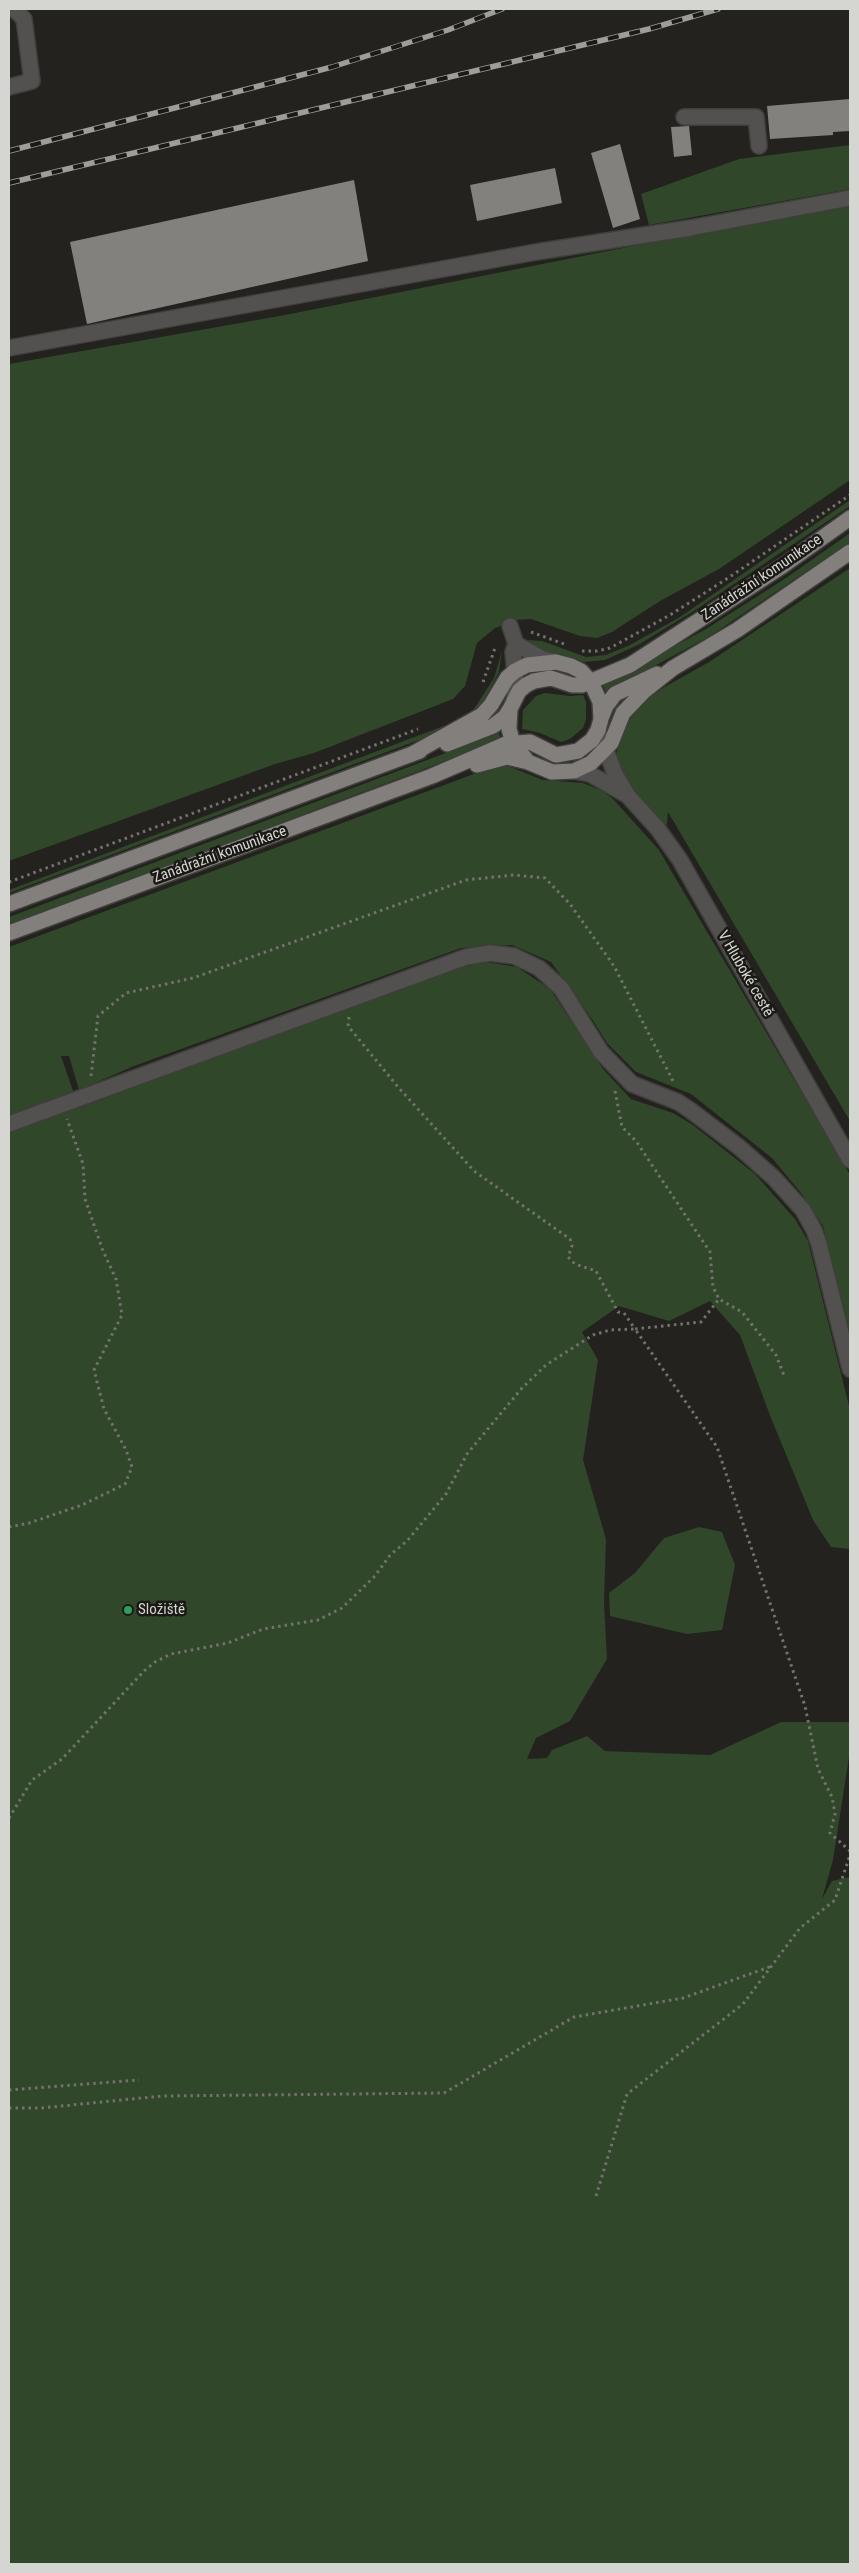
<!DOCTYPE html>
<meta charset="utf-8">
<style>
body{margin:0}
#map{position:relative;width:859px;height:2573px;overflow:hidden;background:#23221e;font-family:"Roboto Condensed",sans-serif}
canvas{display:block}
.frame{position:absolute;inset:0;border:10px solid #d5d5d2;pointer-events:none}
</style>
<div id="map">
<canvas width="859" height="2573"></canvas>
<div class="frame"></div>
</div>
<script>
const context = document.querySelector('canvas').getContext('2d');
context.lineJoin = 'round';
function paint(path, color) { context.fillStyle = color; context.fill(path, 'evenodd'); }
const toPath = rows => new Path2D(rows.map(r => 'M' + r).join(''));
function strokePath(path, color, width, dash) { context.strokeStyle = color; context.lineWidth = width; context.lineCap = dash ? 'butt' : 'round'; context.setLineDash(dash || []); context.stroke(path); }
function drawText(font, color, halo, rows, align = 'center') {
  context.font = font + ' "Roboto Condensed",sans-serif'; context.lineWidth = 5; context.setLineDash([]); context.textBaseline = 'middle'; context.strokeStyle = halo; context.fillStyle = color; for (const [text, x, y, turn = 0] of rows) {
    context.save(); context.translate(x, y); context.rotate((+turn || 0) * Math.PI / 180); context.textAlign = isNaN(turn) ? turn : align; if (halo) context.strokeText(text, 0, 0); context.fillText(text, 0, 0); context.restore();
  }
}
paint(toPath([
 [850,145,850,189,649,225,641,194,739,159],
 [850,203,850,480,719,569,660,601,612,632,597,638,580,636,531,619,516,620,495,628,477,643,465,686,453,699,314,753,275,764,9,861,9,364,285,315],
 [850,500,850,506,694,611,638,645,605,660,584,662,548,653,532,645,528,640,542,641,586,657,606,655,630,645,680,617],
 [850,533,850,542,710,636,606,692,603,685,706,629,786,578],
 [850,568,850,1121,668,812,666,832,639,800,622,774,615,757,625,726,633,714,654,693,709,662],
 [502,651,499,672,481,706,466,720,443,731,9,893,9,890,457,721,474,709,485,692,494,678],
 [545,693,570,696,583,695,586,702,586,720,583,728,570,739,561,742,540,733,522,729,523,710,536,696],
 [499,733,501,740,9,925,9,917],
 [508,766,543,780,583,783,603,791,614,800,659,850,850,1175,850,1333,823,1226,801,1193,772,1158,691,1094,636,1072,607,1043,592,1019,551,962,512,945,461,948,134,1066,79,1090,69,1056,61,1056,79,1108,450,970,486,962,517,967,550,989,603,1069,631,1099,673,1113,693,1125,755,1174,795,1219,808,1241,850,1410,850,1549,831,1547,813,1520,771,1418,740,1335,710,1301,669,1321,619,1306,582,1332,598,1360,583,1460,606,1539,604,1602,607,1659,570,1721,536,1738,527,1759,547,1758,552,1750,587,1736,605,1751,710,1755,781,1722,850,1722,850,1751,833,1860,822,1899,832,1881,850,1877,850,2564,9,2564,9,947,490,768],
 [699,1527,722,1532,735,1565,722,1630,687,1634,610,1616,609,1593,635,1573,664,1538]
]), '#304729');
paint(toPath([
 [850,99,850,131,833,132,833,135,770,139,767,106],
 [689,126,692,155,674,157,671,127],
 [620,144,640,219,613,228,591,153],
 [555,168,562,203,477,221,470,185],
 [354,180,368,261,87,324,70,242]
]), '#83817d');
const minor = toPath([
 [9,87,32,81,24,19,14,9],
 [684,117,756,117,759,146],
 [9,348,536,252,690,228,850,198],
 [510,626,516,644,513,652,516,684,514,699],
 [516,644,543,659,556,662],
 [598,730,615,774,628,796,658,829,680,860,850,1160],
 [574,771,590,774,625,794],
 [9,1124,466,957,490,953,514,956,539,968,561,988,601,1052,632,1084,678,1102,690,1110,739,1147,774,1178,803,1210,814,1230,819,1244,850,1369]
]);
const major = toPath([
 [850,518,784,565,630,665,582,685,572,685,551,678,534,681,526,685,519,691,510,709,509,729,513,743,528,762,552,772,574,771,591,763,611,743,623,713,644,691,673,668,737,630,850,552],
 [602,716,606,706,615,694,657,674],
 [447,744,493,726,505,717,510,709],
 [477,765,507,757,528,762],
 [9,904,420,751],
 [9,933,432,776,506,744,530,742,556,755,578,751,592,740,598,730,601,719,600,702,591,682,581,671,571,666,556,662,527,665,515,671,507,678,491,705,482,715,412,754]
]);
strokePath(minor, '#3f3f3b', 18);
strokePath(major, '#3f3f3b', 18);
strokePath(toPath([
 [531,632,567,645],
 [582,651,597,651,610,648,670,615,728,578,850,495],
 [483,682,495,648],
 [9,882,418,729],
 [349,1017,348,1026,398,1087,474,1171,570,1239,572,1246,568,1257,575,1264,596,1271,618,1312,624,1313,635,1329,701,1322,719,1299],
 [91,1076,98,1016,126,993,193,978,466,880,514,875,545,878,570,904,614,966,673,1081],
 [615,1091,622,1127,636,1141,710,1252,713,1287,719,1299,742,1312,776,1355,785,1378],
 [9,1527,29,1523,82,1505,125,1484,132,1467,126,1450,104,1409,94,1370,122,1315,116,1279,103,1251,85,1199,83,1164,67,1119],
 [9,1818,32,1780,62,1759,144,1671,155,1662,171,1654,228,1643,263,1629,318,1620,342,1608,375,1576,390,1555,407,1541,446,1494,467,1454,522,1388,546,1365,593,1335,610,1330,635,1329,717,1447,805,1706,818,1769,832,1797,835,1814,830,1833,850,1851],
 [9,2090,139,2080],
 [9,2108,41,2108,162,2096,444,2093,574,2017,683,1998,772,1966],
 [596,2196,627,2094,743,2004,800,1928,835,1900,850,1855]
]), '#73726f', 3, [2.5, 4]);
strokePath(minor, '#52514f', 15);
strokePath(major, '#827f7c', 15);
const rail = toPath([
 [9,151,332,67,448,30,502,9],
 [9,183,649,29,718,9]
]);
strokePath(rail, '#9d9d99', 5.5);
strokePath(rail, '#1a1915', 4, [11]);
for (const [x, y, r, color] of [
 [128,1610,5,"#2e9e5b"]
]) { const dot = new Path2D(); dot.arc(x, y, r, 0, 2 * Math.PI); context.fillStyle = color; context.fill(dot); strokePath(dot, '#1a1915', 2); }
drawText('15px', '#d5d5d2', '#1a1915', [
 ["Zanádražní komunikace",762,578,-34],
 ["Zanádražní komunikace",220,855,-20],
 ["V Hluboké cestě",745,974,60]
]);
drawText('15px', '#d5d5d2', '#1a1915', [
 ["Složiště",138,1610]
], 'left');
</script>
